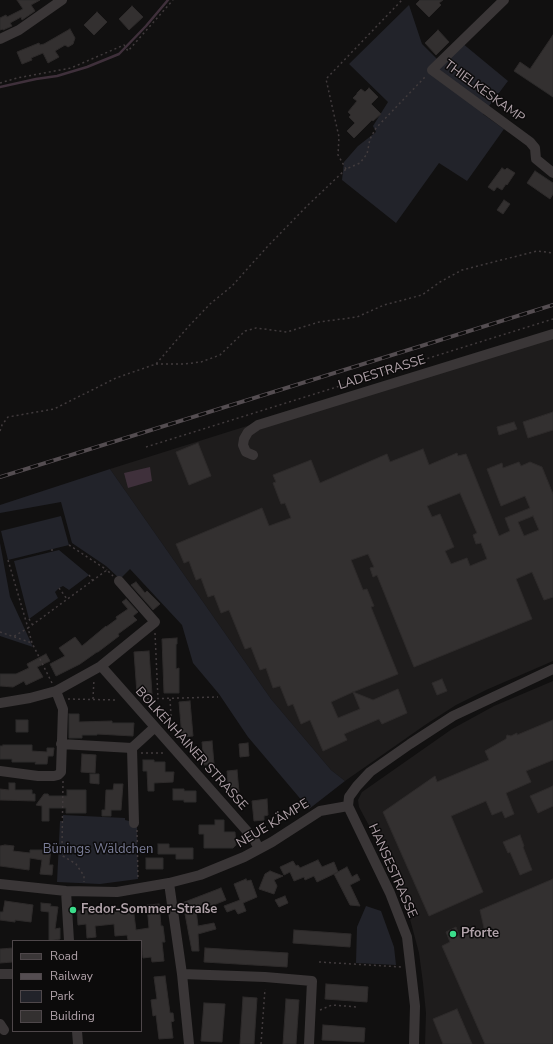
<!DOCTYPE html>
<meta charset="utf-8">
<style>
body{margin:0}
#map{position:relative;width:553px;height:1044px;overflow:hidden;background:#111010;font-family:"Nunito Sans",sans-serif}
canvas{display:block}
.legend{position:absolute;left:12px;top:940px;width:130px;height:92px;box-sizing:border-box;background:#0c0b0b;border:1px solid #4e474a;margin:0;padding:5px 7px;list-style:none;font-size:12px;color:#b0a2a9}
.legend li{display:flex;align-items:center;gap:8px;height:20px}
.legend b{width:20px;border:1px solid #4e474a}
</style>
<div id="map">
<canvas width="553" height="1044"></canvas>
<ul class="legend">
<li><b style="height:5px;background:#3a3637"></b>Road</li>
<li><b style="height:5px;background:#544d51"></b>Railway</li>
<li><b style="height:11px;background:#22232a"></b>Park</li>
<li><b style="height:11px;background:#333030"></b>Building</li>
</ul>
</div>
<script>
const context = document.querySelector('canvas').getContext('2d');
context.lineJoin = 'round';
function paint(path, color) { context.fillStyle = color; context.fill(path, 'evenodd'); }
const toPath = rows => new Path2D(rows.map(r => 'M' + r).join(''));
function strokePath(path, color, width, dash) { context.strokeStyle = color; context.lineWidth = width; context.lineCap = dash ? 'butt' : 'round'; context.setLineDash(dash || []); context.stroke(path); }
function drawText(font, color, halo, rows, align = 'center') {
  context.font = font + ' "Nunito Sans",sans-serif'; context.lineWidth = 3; context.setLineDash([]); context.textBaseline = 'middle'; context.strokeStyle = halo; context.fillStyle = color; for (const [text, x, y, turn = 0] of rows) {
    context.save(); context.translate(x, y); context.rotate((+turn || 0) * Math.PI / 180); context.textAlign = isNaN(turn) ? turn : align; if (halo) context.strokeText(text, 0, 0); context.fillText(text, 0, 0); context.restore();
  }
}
paint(toPath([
 [553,330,553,661,486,690,456,705,425,725,345,781,331,770,271,699,110,469],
 [553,681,553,1044,425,1044,426,1013,423,983,419,953,410,919,402,894,381,848,359,807,358,800,362,792,452,729,494,706]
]), '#1e1c1c');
paint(toPath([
 [409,5,422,44,442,64,462,43,508,81,483,114,504,129,467,181,439,163,396,223,342,180,344,162,358,146,376,132,373,126,388,102,349,64],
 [110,469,271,699,331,770,345,781,309,809,248,737,219,694,193,663,182,625,130,569,120,579,106,566,72,543,61,502,0,513,0,505],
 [61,516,69,545,8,560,1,531],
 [0,543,10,597,33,647,0,636],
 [59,550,89,575,69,590,63,586,59,588,55,592,58,598,29,619,14,561],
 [63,815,125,818,125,820,129,821,133,827,137,827,138,879,100,884,57,882,60,821,63,821],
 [366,906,381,911,394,947,396,965,356,963,357,927]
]), '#22232a');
paint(toPath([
 [150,467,152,481,128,488,124,473]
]), '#3f303b');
strokePath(toPath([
 [0,87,36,79,57,76,87,67,119,54,146,26,168,0]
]), '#3f303b', 2.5);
const building = toPath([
 [17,0,40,0,31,5,35,11,22,20,21,17,10,23,12,26,3,30,3,29,0,30,0,18,6,15,7,17,23,9,17,0],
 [420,0,443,0,439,3,441,5,429,17,416,4,420,0],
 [132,6,143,17,129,30,119,19,132,6],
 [97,12,107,22,94,35,84,25,97,12],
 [70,29,75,38,73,44,68,47,65,45,55,51,59,57,48,63,43,53,31,58,32,60,22,64,17,52,39,43,40,45,44,44,70,29],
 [438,30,449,42,436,55,425,43,438,30],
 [553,35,553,97,514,71,520,62,530,69,553,35],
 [369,88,378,97,371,104,381,114,373,121,372,120,354,138,347,131,355,123,349,117,351,115,348,112,357,101,353,98,357,94,357,93,361,89,365,92,369,88],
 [502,168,505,170,507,168,515,173,507,185,506,184,502,190,497,187,494,191,488,187,502,168],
 [535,171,553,183,553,194,550,199,527,183,535,171],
 [504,200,510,204,503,214,497,210,504,200],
 [553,412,553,430,528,438,523,422,553,412],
 [514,422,517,429,499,435,497,427,514,422],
 [198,443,211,476,189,485,176,452,198,443],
 [423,449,429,465,457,453,458,456,466,454,499,536,510,531,505,518,530,508,525,496,501,506,487,469,502,463,503,468,519,462,521,466,530,462,542,467,553,494,553,597,544,600,532,572,516,579,532,619,414,667,377,575,373,577,370,568,374,567,368,554,351,560,363,590,367,589,374,606,371,607,398,674,353,692,373,700,398,689,407,713,382,724,379,719,344,734,347,740,323,751,310,720,301,724,293,704,288,706,280,686,273,688,266,668,260,670,251,647,245,649,229,610,221,613,214,595,208,597,201,578,196,580,189,561,184,563,176,544,262,508,269,526,291,518,285,503,281,504,273,483,276,482,273,475,311,460,320,483,387,454,390,462,423,449],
 [460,493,477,533,473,535,476,544,481,543,487,559,470,566,467,558,451,564,445,551,454,547,440,514,432,517,427,506,460,493],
 [533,516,539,530,524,536,518,522,533,516],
 [353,692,360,709,338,718,331,702,353,692],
 [136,582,145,593,147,591,160,604,153,610,131,585,136,582],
 [126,599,138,612,133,616,137,620,118,634,119,636,98,652,97,652,80,664,56,676,50,664,65,656,59,648,75,637,82,646,106,626,106,627,117,619,116,617,128,609,122,602,126,599],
 [177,638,177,644,176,644,176,669,179,668,179,693,164,693,162,639,177,638],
 [149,651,152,694,137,694,134,652,149,651],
 [46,654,50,661,37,667,43,677,26,685,24,681,13,687,0,686,0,674,16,674,29,668,27,664,46,654],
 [442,679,447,691,437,695,432,683,442,679],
 [190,701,193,736,182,737,179,702,190,701],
 [69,714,79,714,79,722,112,721,112,723,134,723,133,736,97,734,97,735,82,735,82,738,69,738,69,714],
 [16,720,28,720,28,732,16,732,16,720],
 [553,720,553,760,526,771,531,782,506,793,514,814,505,818,502,811,492,815,486,801,451,816,483,892,429,916,383,812,435,776,437,782,489,760,485,751,506,739,507,735,511,736,517,733,517,735,553,720],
 [212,741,214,764,204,765,202,742,212,741],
 [248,743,249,756,240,757,239,744,248,743],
 [3,745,32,745,32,751,47,752,47,748,54,748,53,756,48,756,47,764,35,764,36,762,12,762,12,759,0,759,0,746,3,746,3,745],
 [82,754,96,755,95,773,81,772,82,754],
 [143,760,154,760,154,762,165,762,165,772,174,772,173,782,154,783,154,791,148,791,147,771,143,771,143,760],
 [237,770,239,792,229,793,227,771,237,770],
 [90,774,99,774,99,784,90,783,90,774],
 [9,783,15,783,15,790,32,790,32,794,35,794,35,801,0,800,0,789,9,790,9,783],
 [114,784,123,784,121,810,111,810,111,816,102,816,102,810,105,810,106,790,113,790,114,784],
 [553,786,553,806,538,813,530,796,553,786],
 [173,789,184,789,184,791,196,791,196,802,184,802,184,800,173,800,173,789],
 [67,790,86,790,86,813,66,813,66,808,49,808,49,821,42,821,42,806,36,805,44,794,48,794,49,796,67,796,67,790],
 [267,799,268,815,264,816,264,820,254,821,252,801,267,799],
 [215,820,224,820,224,832,235,832,236,845,233,848,204,848,204,834,199,834,199,825,215,825,215,820],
 [520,835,524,846,523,847,532,870,520,875,510,852,508,853,503,842,520,835],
 [158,844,169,844,169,848,193,848,193,859,176,859,176,854,158,854,158,844],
 [5,845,14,846,13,851,30,853,30,850,51,850,49,865,53,865,52,875,40,874,42,860,30,858,29,870,0,866,0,846,5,845],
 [146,858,163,858,163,869,146,869,146,858],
 [318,860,322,867,334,862,338,872,317,882,314,876,305,880,304,877,294,881,290,872,284,875,280,867,293,861,296,866,298,865,300,868,318,860],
 [347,867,352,877,357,874,360,880,350,885,360,906,350,905,334,874,347,867],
 [270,871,283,876,274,880,277,886,274,894,259,889,265,874,270,871],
 [246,879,247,881,251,880,257,897,243,903,246,911,238,914,235,909,227,912,224,906,240,900,234,884,246,879],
 [553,879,553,1044,485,1044,442,946,450,942,446,932,456,927,460,938,484,928,480,910,553,879],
 [221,888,226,900,211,906,210,903,196,910,198,926,214,923,216,929,198,934,199,951,192,951,185,914,187,913,182,903,221,888],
 [285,896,288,903,279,907,275,900,285,896],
 [5,901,33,905,31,922,15,920,15,922,0,920,0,912,3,912,5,901],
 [41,903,51,904,50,906,58,907,55,929,60,928,60,939,49,941,49,912,41,911,41,903],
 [159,904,161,926,163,926,165,942,162,942,164,961,152,962,151,957,143,958,141,941,129,941,128,940,127,935,115,936,114,924,95,926,96,937,87,938,86,924,78,925,77,911,88,910,88,915,100,913,100,910,111,908,112,911,124,912,124,907,133,907,136,930,149,928,147,905,159,904],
 [294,930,351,934,350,947,293,943,294,930],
 [13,948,13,962,0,963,0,949,13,948],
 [205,948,288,953,287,967,204,962,205,948],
 [165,976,170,1013,173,1013,174,1021,171,1022,173,1038,159,1039,156,1015,153,1016,151,1000,157,999,154,977,165,976],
 [326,984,368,987,367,1002,325,999,326,984],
 [243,997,257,998,254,1044,240,1044,243,997],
 [286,999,299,1000,296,1044,283,1044,286,999],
 [204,1003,225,1004,222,1042,201,1041,204,1003],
 [457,1009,472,1044,443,1044,433,1019,457,1009],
 [323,1025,365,1028,364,1042,322,1040,323,1025]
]);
paint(building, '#333030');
strokePath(building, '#2d2a2a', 1);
strokePath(toPath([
 [0,83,17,78,71,68,124,45,128,51,173,0],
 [346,169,338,155,339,137,326,79,402,0],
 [156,364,184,364,201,362,220,355,245,331,256,328,287,332,319,322,357,317,384,305,422,295,440,282,462,270,537,251,553,253],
 [0,431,2,425,8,417,54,409,116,378,156,364,188,327,210,304,232,286,267,247,307,206,346,169,360,163,367,154,370,139,376,128,426,76],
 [146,447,553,319],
 [69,545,107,570],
 [52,549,52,551],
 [8,560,28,628,13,637],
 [89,575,93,581],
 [59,588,67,599],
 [29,619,32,624],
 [0,632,32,643],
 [155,633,158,699],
 [52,683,32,643,28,628,107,570,113,576],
 [68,699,118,700],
 [93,699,94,679],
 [142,699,218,697],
 [170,699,172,732],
 [141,753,166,753],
 [63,781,62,849,63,856,76,864,84,876,84,882],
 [137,830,138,880],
 [319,962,402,967],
 [320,1010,332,1005,357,1007],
 [261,1044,265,989]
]), '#413b3d', 1.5, [2, 3]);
strokePath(toPath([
 [504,0,432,70,530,142,535,148,536,159,553,173],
 [0,39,19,30,62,0],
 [253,455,246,452,243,445,244,439,248,432,258,425,553,334],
 [101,666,155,622,119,581],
 [0,703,30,698,56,691,101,666,254,839,259,849],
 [61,744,132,748],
 [0,771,38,776,54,776,58,775,61,772,63,709,56,691],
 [348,806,349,797,357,786,370,772,410,744,453,716,553,669],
 [348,806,390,893,407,937,415,1006,414,1044],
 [134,823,132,748,155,727],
 [169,883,182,974,189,1044],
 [0,884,66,891,117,892,169,883,200,875,244,857,272,842,320,811,348,806],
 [66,891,69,941],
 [0,974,13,974],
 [182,974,265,977,312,981,309,1044],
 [0,1024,4,1030],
 [77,1031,78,1044]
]), '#3a3637', 10);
const rail = toPath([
 [0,477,553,305]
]);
strokePath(rail, '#544d51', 4);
strokePath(rail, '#0c0b0b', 2.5, [8]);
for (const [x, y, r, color] of [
 [73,910,4,"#3bdd8b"],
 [453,934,4,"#3bdd8b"]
]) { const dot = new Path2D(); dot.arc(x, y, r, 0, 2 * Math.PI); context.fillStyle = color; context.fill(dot); strokePath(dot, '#0c0b0b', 1.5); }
drawText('13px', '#b0a2a9', '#0c0b0b', [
 ["THIELKESKAMP",484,92,36],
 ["LADESTRASSE",382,373,-17],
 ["BOLKENHAINER STRASSE",191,749,48],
 ["NEUE KÄMPE",273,824,-31],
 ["HANSESTRASSE",392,871,66]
]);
drawText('13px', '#7b7e99', '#0c0b0b', [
 ["Bünings Wäldchen",98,850]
]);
drawText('bold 13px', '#b0a2a9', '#0c0b0b', [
 ["Fedor-Sommer-Straße",81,910],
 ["Pforte",461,934]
], 'left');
</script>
